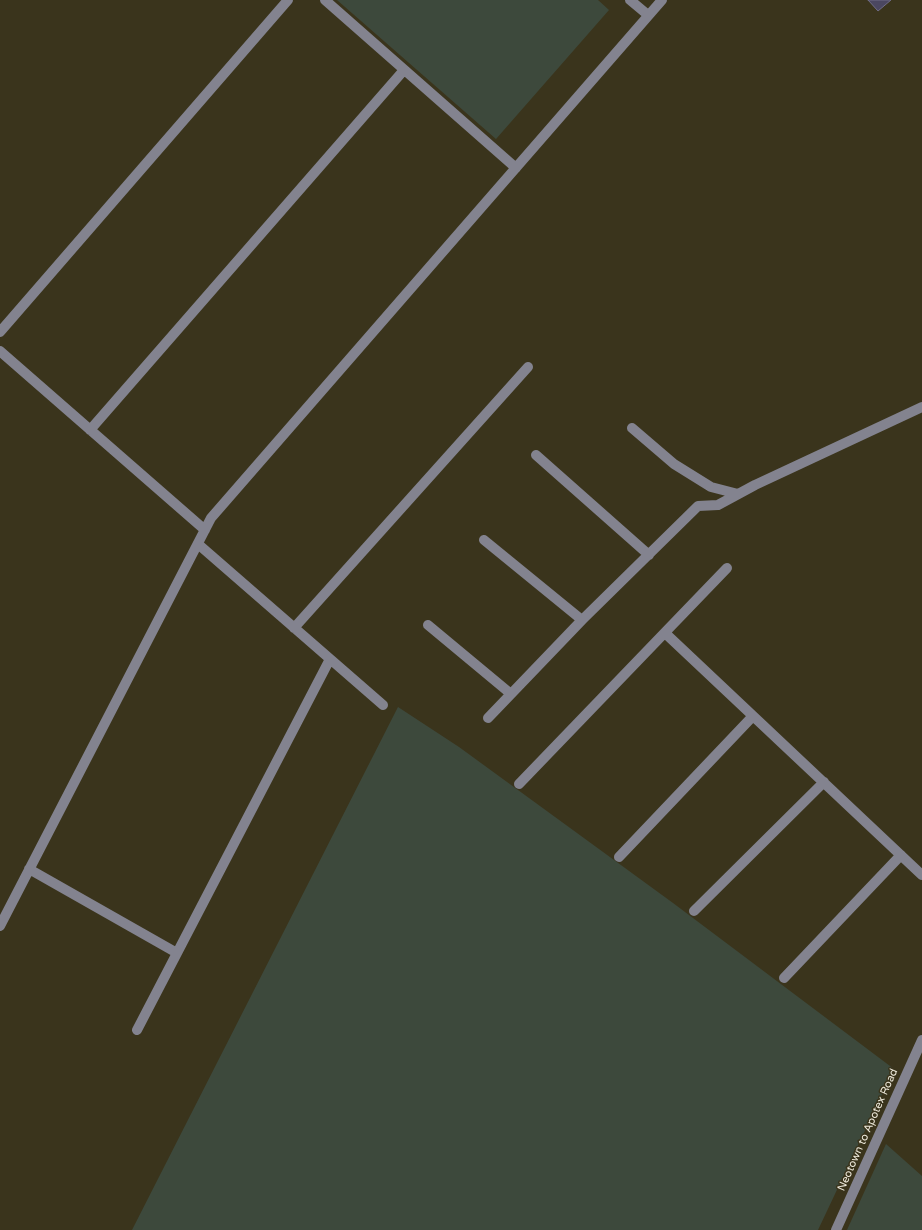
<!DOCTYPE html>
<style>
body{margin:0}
canvas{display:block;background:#3a341c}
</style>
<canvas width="922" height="1230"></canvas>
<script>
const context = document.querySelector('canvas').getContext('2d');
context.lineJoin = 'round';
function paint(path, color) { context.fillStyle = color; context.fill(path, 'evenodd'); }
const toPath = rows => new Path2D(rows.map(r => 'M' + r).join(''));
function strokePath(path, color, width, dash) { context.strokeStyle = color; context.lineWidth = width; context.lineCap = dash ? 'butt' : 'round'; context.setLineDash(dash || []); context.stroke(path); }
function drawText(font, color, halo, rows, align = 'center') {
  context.font = font + ' "Varela Round",sans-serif'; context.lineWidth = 3; context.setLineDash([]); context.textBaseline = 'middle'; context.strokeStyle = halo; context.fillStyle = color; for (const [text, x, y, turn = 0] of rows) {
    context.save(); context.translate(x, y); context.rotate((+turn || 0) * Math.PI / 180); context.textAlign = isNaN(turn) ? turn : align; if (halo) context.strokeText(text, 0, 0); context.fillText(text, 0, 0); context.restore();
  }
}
paint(toPath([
 [337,0,598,0,609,10,496,139],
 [398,707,459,747,673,903,894,1069,818,1230,132,1230],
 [886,1144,922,1176,922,1230,847,1230]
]), '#3d493c');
const building = toPath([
 [868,0,891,0,878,11,868,0]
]);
paint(building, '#4b4761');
strokePath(building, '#706d87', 1);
strokePath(toPath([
 [325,0,516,168],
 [630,0,648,15],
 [0,332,288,0],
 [0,351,205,530],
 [632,428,674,464,711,487,738,494],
 [90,430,404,70],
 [536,455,649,555],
 [484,540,582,620],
 [198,544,383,705],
 [428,625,511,694],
 [294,628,528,367],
 [665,633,922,875],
 [488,718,582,620,698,506,718,505,755,485,922,407],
 [519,784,727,568],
 [619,857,753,716],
 [29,869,177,953],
 [694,911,824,782],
 [0,926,211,518,662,0],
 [784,978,901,855],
 [137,1030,330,659],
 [836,1230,922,1040]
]), '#83838f', 10);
drawText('11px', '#ede9db', '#3a341c', [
 ["Neotown to Apotex Road",868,1130,-66]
]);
</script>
